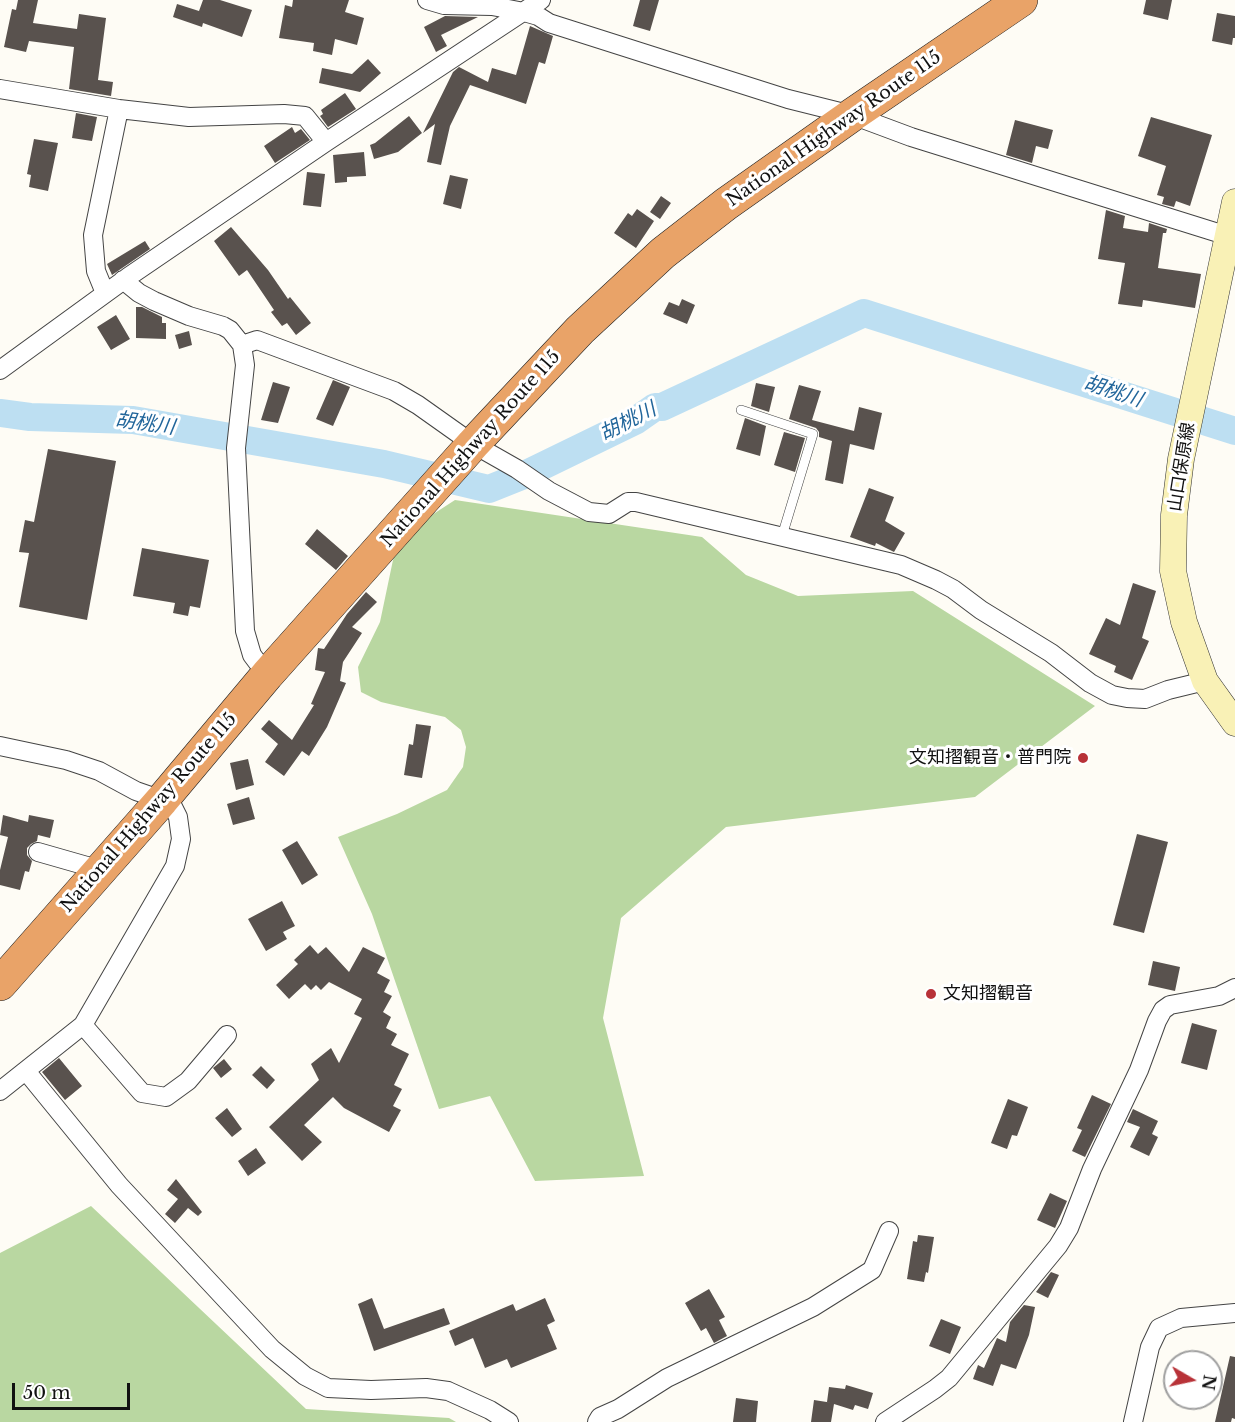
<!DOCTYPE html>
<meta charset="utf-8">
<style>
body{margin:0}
#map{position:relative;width:1235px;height:1422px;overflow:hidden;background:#fefcf5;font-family:"Libre Baskerville",serif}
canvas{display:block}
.north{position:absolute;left:1163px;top:1350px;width:60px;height:60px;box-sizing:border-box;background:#fff;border:2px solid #a0a0a0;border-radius:50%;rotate:99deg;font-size:16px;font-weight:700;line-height:24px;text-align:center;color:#111}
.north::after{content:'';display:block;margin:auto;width:21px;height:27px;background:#b83238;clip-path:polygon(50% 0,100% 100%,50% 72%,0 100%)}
.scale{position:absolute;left:12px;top:1383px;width:118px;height:27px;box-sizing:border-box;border:3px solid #111;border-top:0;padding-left:8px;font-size:18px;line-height:21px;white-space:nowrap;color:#111;-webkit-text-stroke:4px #fff;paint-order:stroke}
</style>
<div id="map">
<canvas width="1235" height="1422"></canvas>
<div class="north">N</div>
<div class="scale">50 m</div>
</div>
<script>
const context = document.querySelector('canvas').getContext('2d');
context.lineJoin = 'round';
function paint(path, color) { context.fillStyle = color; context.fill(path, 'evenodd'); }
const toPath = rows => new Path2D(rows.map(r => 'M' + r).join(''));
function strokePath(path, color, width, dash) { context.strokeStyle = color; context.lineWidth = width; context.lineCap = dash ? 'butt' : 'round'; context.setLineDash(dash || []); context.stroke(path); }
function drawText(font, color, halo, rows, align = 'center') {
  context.font = font + ' "Libre Baskerville","Noto Sans JP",serif'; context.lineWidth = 6; context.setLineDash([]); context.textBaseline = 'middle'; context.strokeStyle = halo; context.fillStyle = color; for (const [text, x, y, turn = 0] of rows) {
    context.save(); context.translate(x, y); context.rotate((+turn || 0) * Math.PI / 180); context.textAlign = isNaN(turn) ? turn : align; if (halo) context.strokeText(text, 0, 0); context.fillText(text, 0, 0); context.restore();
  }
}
paint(toPath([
 [455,500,702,537,746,575,798,596,913,591,1095,706,975,797,726,827,621,918,603,1018,644,1176,535,1181,490,1096,439,1109,372,914,338,837,397,814,447,790,463,767,466,747,461,730,445,717,381,702,361,692,358,667,380,622,393,560,404,533],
 [91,1206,306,1409,449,1418,456,1422,0,1422,0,1253]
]), '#b9d7a1');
strokePath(toPath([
 [0,413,30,417,133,420,384,464,489,489,524,475,635,421,655,407,662,407,864,313,1235,431]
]), '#bddff2', 28);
paint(toPath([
 [18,0,38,0,33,23,77,29,79,14,106,18,98,80,113,82,111,96,69,89,74,47,29,41,26,52,4,47,12,9,16,10],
 [203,0,220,0,252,10,242,37,203,23,202,27,173,17,177,4,199,11],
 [293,0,349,0,345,12,364,18,357,45,335,39,332,55,313,51,314,43,279,38,285,5,292,7],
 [640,0,659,0,650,31,633,26],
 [1146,0,1172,0,1168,20,1143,14],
 [1217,13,1235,16,1235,38,1233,38,1232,45,1212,41],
 [445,16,478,17,441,35,447,46,436,52,424,27],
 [530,26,553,36,545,64,539,62,526,104,470,85,450,126,441,165,427,162,435,124,423,133,453,72,459,67,488,82,492,68,516,75],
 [368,59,381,73,360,92,319,83,322,68,352,74],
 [345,93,356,109,328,127,320,116,323,114,321,110],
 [76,113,97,117,92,141,72,138],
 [409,116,422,133,398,152,374,159,370,145,375,143],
 [1151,117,1212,135,1190,206,1176,201,1174,207,1162,204,1164,197,1157,195,1166,166,1138,156],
 [1015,120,1053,130,1048,149,1036,146,1032,163,1006,155],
 [292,127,295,133,301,129,310,140,275,163,264,146],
 [34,139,58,143,48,191,29,187,31,175,27,174],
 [364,152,366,176,347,177,347,182,335,183,333,155],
 [307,172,325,174,321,207,303,205],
 [450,175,468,179,461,209,443,204],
 [661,196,671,203,660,219,650,212],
 [637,209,654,221,636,248,614,233,628,213,632,216],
 [1106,210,1125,216,1123,228,1148,232,1149,223,1167,229,1166,233,1163,233,1158,268,1201,274,1195,308,1143,300,1142,307,1118,304,1125,263,1098,259],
 [231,227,268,270,288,299,290,297,311,323,296,335,287,323,282,326,271,312,274,310,247,270,239,276,214,241],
 [145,241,150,249,112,275,107,264],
 [682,299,695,305,687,324,663,314,669,302,679,306],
 [136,307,142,307,162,317,162,323,166,323,166,339,136,338],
 [116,315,130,339,111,350,97,327],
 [189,331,192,345,179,349,175,335],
 [333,380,350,387,333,426,316,419],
 [273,382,290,387,278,423,261,420],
 [756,383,775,387,769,412,751,406],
 [799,385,821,391,812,420,854,431,859,407,882,413,874,450,850,444,843,484,825,480,832,441,819,437,819,432,816,428,789,419],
 [745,418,766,426,760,456,736,449],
 [784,432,805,438,795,472,774,465],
 [48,449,116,461,87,620,19,607,29,553,19,552,25,520,34,522],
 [869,488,894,497,885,521,905,533,894,552,876,543,875,546,850,537],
 [317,529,348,556,336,570,305,544],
 [142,548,209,560,200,608,190,606,188,616,173,613,175,603,133,596],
 [1133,583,1156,591,1142,638,1149,641,1132,680,1114,672,1116,666,1089,654,1106,618,1120,625],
 [366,592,377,602,352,627,362,633,343,662,340,681,346,683,327,727,309,756,302,751,284,776,265,762,278,744,261,729,269,720,292,740,314,705,311,704,325,672,315,670,318,648,324,649,347,614],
 [416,724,431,726,422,778,404,775,409,744,413,745],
 [248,759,254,785,236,790,230,763],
 [249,797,255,819,233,825,227,804],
 [3,815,28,822,29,815,54,820,50,838,38,835,37,841,31,844,27,848,27,855,32,861,29,872,25,871,20,890,0,885,0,870,8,837,0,835],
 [1137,834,1168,842,1144,933,1113,925],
 [297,841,318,875,302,885,282,850],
 [282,901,295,926,283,932,287,939,266,951,248,919],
 [310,945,318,954,326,947,349,972,363,947,385,958,377,973,390,980,384,992,392,996,383,1012,391,1017,386,1028,397,1034,391,1045,409,1054,394,1085,402,1089,393,1106,401,1110,389,1132,344,1108,333,1097,304,1125,322,1142,302,1161,269,1127,319,1080,311,1064,331,1048,339,1063,362,1018,354,1014,362,999,329,982,321,990,316,985,311,990,305,984,289,999,276,985,298,964,294,960],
 [1153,961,1180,967,1175,991,1148,985],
 [1192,1023,1217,1030,1207,1070,1181,1063],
 [59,1058,82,1086,65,1100,42,1072],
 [224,1059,232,1069,221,1078,213,1068],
 [261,1066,275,1080,267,1089,252,1075],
 [1092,1095,1111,1104,1085,1157,1072,1151,1082,1130,1077,1128],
 [1008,1099,1028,1107,1017,1136,1012,1135,1007,1149,991,1143],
 [227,1108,242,1129,232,1137,215,1118],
 [1133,1109,1158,1121,1152,1134,1158,1137,1149,1156,1130,1147,1140,1127,1127,1122],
 [256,1148,266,1163,248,1176,238,1161],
 [176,1179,202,1212,198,1216,188,1208,175,1223,165,1214,178,1199,167,1190],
 [1050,1193,1067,1201,1055,1228,1037,1220],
 [918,1235,934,1237,928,1273,926,1272,924,1282,907,1279,913,1241,917,1242],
 [1051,1272,1059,1275,1048,1298,1036,1292],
 [709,1289,725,1317,719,1320,727,1336,714,1343,706,1328,701,1331,685,1303],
 [372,1298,384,1329,444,1308,450,1324,374,1351,358,1304],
 [545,1298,555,1321,547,1325,557,1349,511,1368,507,1359,485,1368,473,1338,455,1346,449,1331,513,1304,516,1311],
 [1024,1305,1035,1307,1029,1335,1016,1369,1001,1364,993,1386,973,1379,978,1365,984,1368,997,1338,1006,1342,1010,1322],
 [941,1319,961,1327,950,1354,929,1346],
 [1230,1356,1235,1357,1235,1419,1232,1418,1231,1422,1215,1422],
 [846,1385,873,1393,868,1409,855,1405,853,1410,834,1404,831,1422,811,1422,814,1400,833,1403,827,1402,829,1387,845,1389],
 [736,1398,758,1401,756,1422,733,1422]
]), '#59524e');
const lane = toPath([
 [741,410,813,434,782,536]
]);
const street = toPath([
 [427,0,444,5,492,6,524,12,538,16,549,23,788,99,852,115,911,137,1228,236],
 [0,89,119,109,189,117,284,114,305,116,326,142],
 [123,280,139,293,154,301,189,316,223,326,230,330,242,345,245,365,236,448,245,631,252,655,267,675],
 [105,293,96,271,93,235,119,109],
 [242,345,257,340,394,391,418,405,473,444,517,469,549,491,589,512,609,514,628,502,636,502,901,565,936,580,953,589,981,610,1051,653,1090,683,1112,695,1127,698,1145,699,1168,690,1205,681],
 [0,370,128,277,326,142,541,0],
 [0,746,66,760,99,771,136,791,162,800,173,807,178,817,181,839,175,866,83,1025,142,1093,166,1097,188,1081,227,1035],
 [38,852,101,870],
 [26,1071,119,1185,272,1349,305,1376,328,1388,371,1390,426,1388,448,1391,490,1410,509,1422],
 [0,1091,83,1025],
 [597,1422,600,1417,618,1409,667,1378,813,1307,872,1270,889,1231],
 [885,1422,935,1389,949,1378,1058,1246,1069,1228,1092,1169,1139,1070,1157,1021,1163,1010,1170,1005,1219,996,1235,988],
 [1133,1422,1150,1347,1159,1328,1181,1318,1235,1313]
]);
const secondary = toPath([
 [1235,202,1181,459,1174,515,1173,571,1184,622,1205,681,1235,723]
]);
const highway = toPath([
 [0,984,162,800,267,675,473,444,580,330,663,253,726,204,852,115,1021,0]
]);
strokePath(lane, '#444', 10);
strokePath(street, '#444', 20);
strokePath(secondary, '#333', 27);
strokePath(highway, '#222', 34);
strokePath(lane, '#fff', 9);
strokePath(street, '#fff', 18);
strokePath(secondary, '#f9f1b6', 26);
strokePath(highway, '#e9a368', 33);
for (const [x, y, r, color] of [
 [1083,758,6,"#b83238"],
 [931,994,6,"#b83238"]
]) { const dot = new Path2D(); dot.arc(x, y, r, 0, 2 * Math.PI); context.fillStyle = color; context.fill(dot); strokePath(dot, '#fff', 2); }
drawText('18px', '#111', '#fff', [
 ["National Highway Route 115",834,129,-35],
 ["National Highway Route 115",471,449,-48],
 ["山口保原線",1182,467,-81],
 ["National Highway Route 115",149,813,-49]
]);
drawText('18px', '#111', '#fff', [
 ["文知摺観音・普門院",1071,758],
 ["文知摺観音",943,994,"left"]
], 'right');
drawText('italic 20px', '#22669b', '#fff', [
 ["胡桃川",1113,392,18],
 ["胡桃川",628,422,-27],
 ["胡桃川",145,424,8]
]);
</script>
